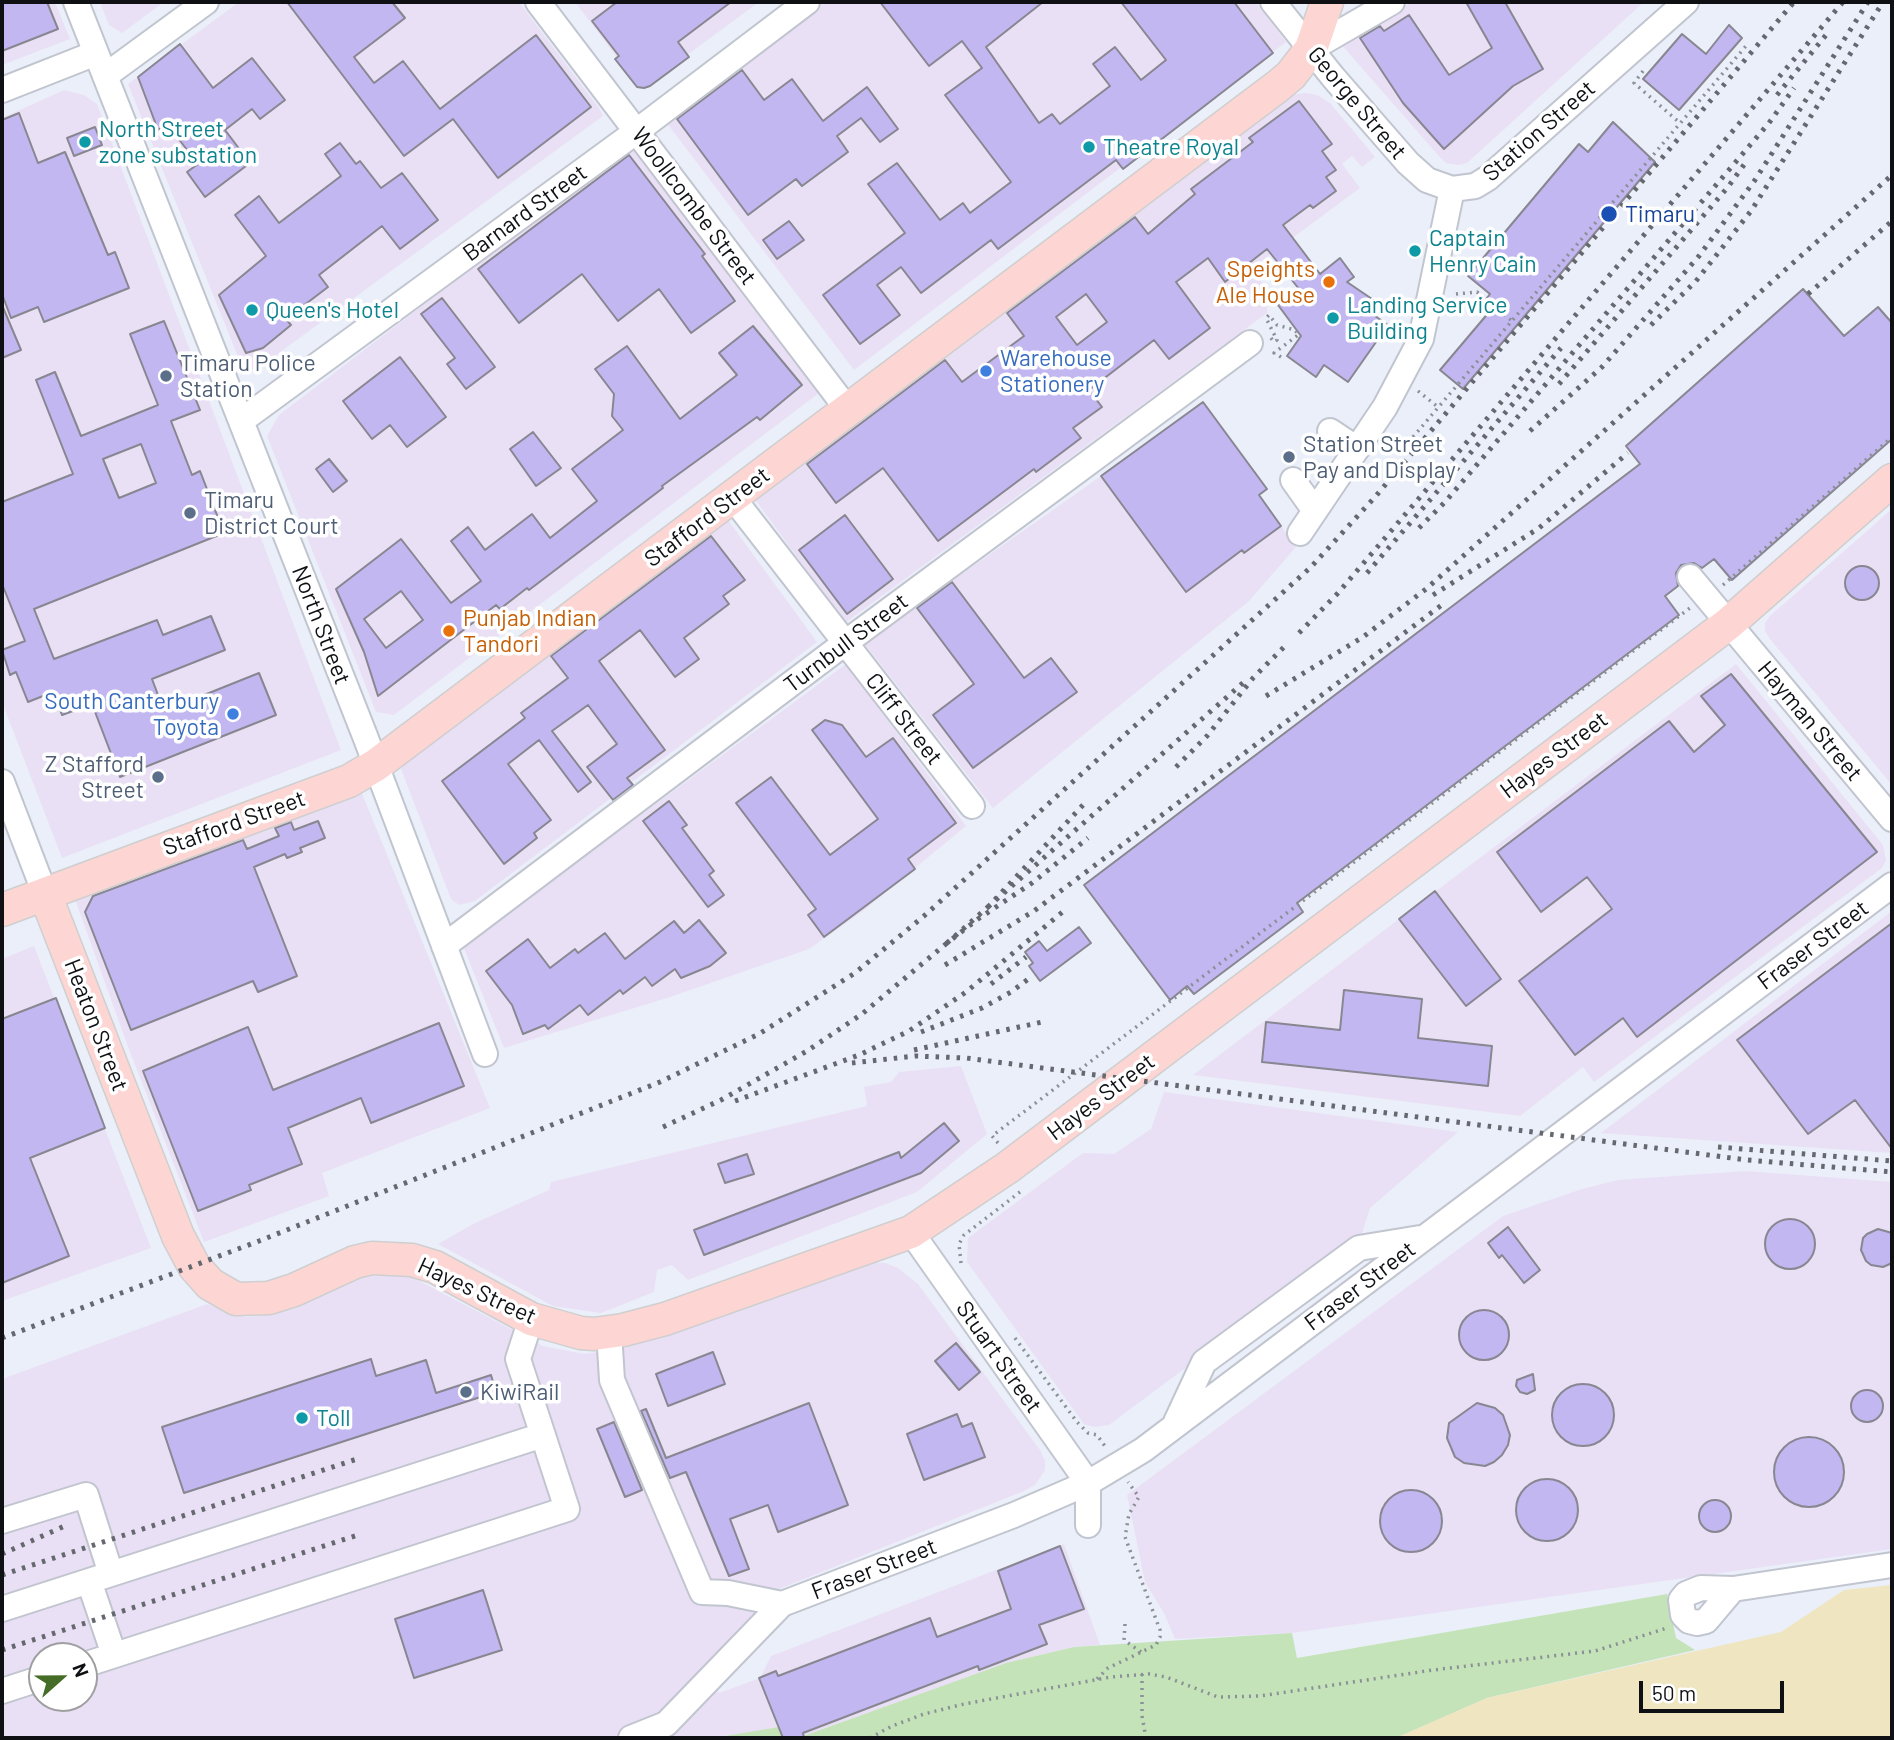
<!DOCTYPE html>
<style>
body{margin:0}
#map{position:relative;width:1894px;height:1740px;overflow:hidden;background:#eaeff9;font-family:Barlow,sans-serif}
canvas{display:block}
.frame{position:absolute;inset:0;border:4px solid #0e1013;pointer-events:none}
.north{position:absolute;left:28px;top:1642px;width:70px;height:70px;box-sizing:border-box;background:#fff;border:2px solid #9f9fa1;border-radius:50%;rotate:69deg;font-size:19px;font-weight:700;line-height:28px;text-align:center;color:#0e1013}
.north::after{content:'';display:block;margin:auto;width:24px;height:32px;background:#466d28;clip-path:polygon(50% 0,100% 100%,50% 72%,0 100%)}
.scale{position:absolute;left:1639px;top:1681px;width:145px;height:32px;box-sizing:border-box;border:4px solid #0e1013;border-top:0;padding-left:9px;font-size:21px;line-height:24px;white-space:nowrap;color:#0e1013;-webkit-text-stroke:5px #fff;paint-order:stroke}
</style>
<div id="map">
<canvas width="1894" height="1740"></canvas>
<div class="frame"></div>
<div class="north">N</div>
<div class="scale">50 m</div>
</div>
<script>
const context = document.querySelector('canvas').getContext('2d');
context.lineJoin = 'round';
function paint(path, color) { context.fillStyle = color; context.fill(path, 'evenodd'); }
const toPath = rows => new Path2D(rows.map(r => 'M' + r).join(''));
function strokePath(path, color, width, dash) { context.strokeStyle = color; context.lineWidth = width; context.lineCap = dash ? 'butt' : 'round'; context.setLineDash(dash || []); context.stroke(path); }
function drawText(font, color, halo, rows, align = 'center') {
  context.font = font + ' Barlow,sans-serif'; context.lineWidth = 7; context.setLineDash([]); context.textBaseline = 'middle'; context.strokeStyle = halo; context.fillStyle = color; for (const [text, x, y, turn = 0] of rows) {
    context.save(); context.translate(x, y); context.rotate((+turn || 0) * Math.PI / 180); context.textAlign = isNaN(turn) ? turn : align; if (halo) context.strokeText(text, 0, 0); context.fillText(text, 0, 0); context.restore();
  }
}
paint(toPath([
 [2,2,55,2,70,39,2,65],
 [100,2,164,2,122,33,109,25],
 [239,2,519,2,599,108,603,116,257,369,243,369,128,84],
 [575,2,759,2,641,89],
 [825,2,1256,2,1286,42,854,370,666,122],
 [1412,2,1644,2,1467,163,1458,165,1446,163,1437,154,1340,43],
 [64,90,84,95,97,104,341,750,62,858,2,702,2,118],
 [1306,93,1317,95,1330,103,1375,157,1362,167,1352,156,1342,164,1360,188,1252,268,1268,291,1267,313,845,623,749,491,1291,95],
 [629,148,638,152,823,390,394,715,376,712,267,436,279,415],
 [1203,402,1267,489,1259,495,1296,547,1249,601,993,808,864,643,1101,476],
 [1892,509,1892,785,1770,639,1765,631,1765,623,1770,616],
 [725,516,817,642,475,901,459,905,451,899,401,769,410,757],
 [846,664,966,826,863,911,809,949,667,998,504,1048,463,946],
 [1736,664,1883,845,1886,860,1882,868,1594,1082,1583,1067,1520,1116,1193,1075],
 [357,781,490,1108,322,1173,329,1196,204,1242,127,1044,72,891],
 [1892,911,1892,1153,1601,1133],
 [34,946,151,1248,2,1301,2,959],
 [961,1066,987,1134,917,1192,688,1280,672,1265,657,1270,654,1292,601,1313,553,1306,438,1244,475,1223,549,1190,551,1182,867,1106,864,1087,891,1082,899,1072],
 [1164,1092,1458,1132,1370,1208,1361,1237,1109,1425,1094,1427,1084,1424,967,1262,968,1238,1083,1153,1114,1154,1151,1129],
 [1745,1171,1892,1182,1892,1549,1292,1633,1175,1639,1164,1613,1145,1582,1127,1495,1503,1216,1582,1189,1618,1180],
 [874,1263,885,1263,898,1268,918,1284,1040,1450,1045,1461,1045,1470,1035,1485,1024,1491,779,1589,698,1674,719,1693,760,1678,771,1656,1064,1544,1100,1645,1074,1647,1006,1663,798,1738,785,1738,779,1727,713,1738,2,1738,2,1379,207,1304,230,1313,246,1317,260,1316,289,1308,371,1272,410,1276,543,1346,584,1354,619,1349,859,1265],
 [42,1656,84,1656,84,1698,42,1698]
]), '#eae0f5');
paint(toPath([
 [1667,1594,1676,1638,1695,1650,1487,1698,1396,1738,798,1738,1006,1663,1074,1647,1292,1633,1297,1658],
 [779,1727,785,1738,713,1738]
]), '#c4e3b8');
paint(toPath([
 [1892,1585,1892,1738,1396,1738,1487,1698,1781,1632,1844,1590]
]), '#efe5c0');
const building = toPath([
 [2,2,47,2,58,29,2,51,2,2],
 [287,2,392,2,405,18,354,57,374,83,403,61,440,109,536,35,591,107,498,178,453,119,404,156,287,2],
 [617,2,731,2,678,42,689,57,650,86,644,88,637,87,615,59,619,56,592,21,617,2],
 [880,2,1043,2,986,47,1039,123,1052,114,1060,124,1110,86,1093,64,1115,47,1141,80,1166,60,1121,2,1234,2,1273,53,1123,169,1116,160,998,249,991,240,921,293,901,267,877,285,900,315,860,344,823,295,905,233,868,184,897,163,940,220,963,203,970,213,1011,182,945,95,982,68,962,41,929,66,880,2],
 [1466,2,1505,2,1543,69,1513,86,1444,149,1403,103,1360,38,1380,26,1384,31,1409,15,1449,75,1492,48,1466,2],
 [1729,25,1742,38,1679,110,1643,79,1682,34,1706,54,1729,25],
 [180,44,213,88,252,58,285,100,260,119,252,109,225,130,250,163,205,197,187,172,198,164,167,124,158,130,138,77,180,44],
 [742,70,764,100,792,79,823,121,867,87,898,129,880,142,861,118,837,136,848,152,802,186,796,179,748,215,677,119,742,70],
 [1299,101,1332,144,1322,151,1336,170,1326,177,1336,191,1313,208,1310,205,1283,225,1320,274,1340,258,1354,277,1347,282,1375,301,1368,311,1388,325,1348,382,1324,365,1316,377,1287,356,1301,336,1278,305,1299,289,1267,249,1225,282,1208,258,1176,282,1210,328,1169,359,1154,340,1089,390,1102,407,1073,428,1081,438,1036,472,1034,469,938,541,883,468,836,503,807,464,945,360,962,382,1024,336,1007,313,1135,217,1148,234,1195,194,1191,189,1253,142,1249,138,1299,101],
 [1086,294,1107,322,1077,345,1056,317,1086,294],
 [19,113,38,163,65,152,108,255,115,252,129,288,44,322,38,307,11,318,2,294,2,120,19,113],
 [1613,122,1655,162,1463,389,1440,370,1490,311,1482,304,1490,294,1468,276,1579,144,1588,152,1613,122],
 [95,127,102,145,74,156,67,138,95,127],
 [340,143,356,164,360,161,381,188,402,173,438,220,400,249,382,226,319,275,328,287,286,319,291,325,263,348,246,353,219,295,266,256,235,215,259,196,279,223,341,176,325,154,340,143],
 [629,155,705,254,702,256,735,301,691,333,659,289,618,321,582,274,519,323,478,269,629,155],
 [789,221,804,240,777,259,763,240,789,221],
 [1803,289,1844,336,1878,307,1892,323,1892,439,1732,580,1714,559,1702,568,1694,563,1681,565,1676,573,1678,586,1665,596,1679,615,1297,903,1303,912,1194,994,1187,986,1170,1000,1084,885,1640,464,1626,446,1803,289],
 [442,298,495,367,466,389,447,364,455,358,421,314,442,298],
 [2,305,21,350,2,358,2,305],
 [164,321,200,410,171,421,192,475,200,471,224,533,34,609,54,659,157,620,163,635,211,616,225,650,152,679,164,711,259,673,276,715,120,777,92,704,62,715,53,692,28,702,16,672,10,675,2,650,25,641,2,584,2,502,73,474,36,380,55,372,81,436,158,405,130,334,164,321],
 [141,444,156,483,119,498,103,459,141,444],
 [753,326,802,385,760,420,757,417,662,486,663,488,529,590,527,588,500,609,496,605,378,696,364,652,336,589,401,539,451,603,481,581,451,541,468,527,485,550,532,514,550,538,597,501,572,469,623,430,612,416,614,394,595,369,627,346,680,419,737,375,719,353,753,326],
 [401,591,423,620,386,648,364,619,401,591],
 [400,357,446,417,407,447,390,425,372,439,343,401,400,357],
 [1203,402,1267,489,1259,495,1281,526,1244,553,1242,550,1186,592,1101,476,1203,402],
 [533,432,561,468,536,486,510,449,533,432],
 [329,459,347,481,333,492,316,469,329,459],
 [845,515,893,579,847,614,799,550,845,515],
 [711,536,745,580,723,596,729,604,684,638,699,659,675,677,640,630,599,661,665,750,627,778,633,785,613,800,587,767,617,744,588,705,552,731,591,782,578,792,539,740,508,764,551,820,534,833,537,838,504,864,442,781,525,718,521,713,568,678,551,656,711,536],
 '1845 583a17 17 0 1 1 34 0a17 17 0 1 1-34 0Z',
 [952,582,1024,678,1051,658,1077,692,973,768,933,715,974,684,917,608,952,582],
 [1731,674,1877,852,1637,1037,1623,1018,1575,1055,1519,981,1612,909,1587,877,1541,912,1497,852,1669,721,1694,752,1725,725,1701,696,1731,674],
 [825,720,842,725,866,757,893,738,956,823,908,859,915,869,824,937,808,915,816,909,736,803,771,777,830,855,878,819,812,730,825,720],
 [669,801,687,825,682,828,714,871,709,875,724,895,708,907,643,821,669,801],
 [318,821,325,838,300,848,302,852,287,858,285,854,254,867,297,976,258,992,253,981,131,1030,85,912,93,896,243,840,247,849,279,836,275,828,291,822,294,830,318,821],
 [1435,891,1501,979,1466,1006,1399,919,1435,891],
 [699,920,726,953,710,966,681,978,675,969,652,986,645,977,623,994,620,990,588,1015,580,1005,548,1029,545,1025,523,1034,512,1005,486,971,528,939,550,968,575,949,578,953,605,933,625,959,674,921,684,933,699,920],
 [1892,923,1892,1149,1855,1100,1808,1134,1737,1040,1892,923],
 [1079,927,1091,943,1040,981,1029,966,1033,963,1025,952,1039,941,1047,951,1079,927],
 [1344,990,1422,999,1418,1038,1492,1046,1488,1086,1262,1062,1266,1022,1340,1030,1344,990],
 [56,998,105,1128,30,1158,69,1256,2,1283,2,1019,56,998],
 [439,1023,464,1086,371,1123,361,1098,288,1128,302,1164,249,1185,251,1190,198,1211,143,1071,248,1027,273,1090,439,1023],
 [944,1123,959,1141,921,1173,704,1255,694,1230,899,1152,901,1158,944,1123],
 [747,1154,754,1174,725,1183,718,1164,747,1154],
 '1765 1244a25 25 0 1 1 50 0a25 25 0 1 1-50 0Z',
 [1508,1227,1540,1270,1524,1283,1502,1255,1499,1258,1488,1243,1508,1227],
 [1878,1229,1892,1233,1892,1263,1883,1267,1871,1265,1866,1261,1861,1250,1863,1238,1867,1234,1878,1229],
 '1459 1335a25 25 0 1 1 50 0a25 25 0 1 1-50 0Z',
 [956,1343,980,1372,959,1390,935,1361,956,1343],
 [713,1352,725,1384,668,1406,656,1374,713,1352],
 [371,1359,376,1376,426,1360,436,1393,491,1375,496,1392,184,1493,162,1427,371,1359],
 [1533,1374,1535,1390,1527,1394,1520,1392,1516,1386,1517,1380,1533,1374],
 '1552 1415a31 31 0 1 1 62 0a31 31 0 1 1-62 0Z',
 '1851 1406a16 16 0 1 1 32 0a16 16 0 1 1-32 0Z',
 [809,1403,848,1505,778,1532,768,1505,730,1519,749,1569,729,1576,686,1472,670,1478,641,1411,646,1409,666,1458,809,1403],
 [1477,1403,1495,1408,1503,1415,1510,1435,1508,1445,1502,1455,1494,1462,1485,1466,1464,1463,1455,1457,1447,1438,1449,1423,1477,1403],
 [957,1414,962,1427,972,1423,985,1457,924,1480,907,1434,957,1414],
 [614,1422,642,1490,625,1497,597,1429,614,1422],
 '1774 1472a35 35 0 1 1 70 0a35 35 0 1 1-70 0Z',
 '1516 1510a31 31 0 1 1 62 0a31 31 0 1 1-62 0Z',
 '1380 1521a31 31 0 1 1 62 0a31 31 0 1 1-62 0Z',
 '1699 1516a16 16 0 1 1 32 0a16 16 0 1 1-32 0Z',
 [1060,1546,1084,1609,1039,1625,1047,1644,979,1670,978,1666,803,1733,804,1738,783,1738,759,1678,776,1671,778,1676,930,1618,937,1637,1011,1609,998,1571,1060,1546],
 [483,1590,502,1650,414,1678,395,1619,483,1590]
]);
paint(building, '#c2b7f0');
strokePath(building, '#888690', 2);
const minor = toPath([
 [76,2,365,736,485,1054],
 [538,2,848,410],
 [1273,2,1333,77,1408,163,1427,180,1452,189,1475,186,1488,178,1686,2],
 [1311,49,1392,2],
 [105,76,206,2],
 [2,90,96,53],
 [241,421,637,131,807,2],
 [1330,431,1357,449],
 [1293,480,1315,511],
 [733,498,972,806],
 [1300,533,1385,407,1421,339,1452,189],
 [1690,577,1892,819],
 [2,782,45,894],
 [444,946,845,643,1250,343],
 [911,1232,1088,1483],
 [609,1332,612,1380,702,1592,728,1593,782,1604],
 [1176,1422,1204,1362,1359,1248,1420,1238],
 [1088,1483,1088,1525],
 [2,1521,86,1495,111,1574],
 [89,1581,114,1655],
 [1733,1589,1706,1621,1697,1623,1689,1621,1683,1615,1681,1600,1686,1594,1701,1588,1733,1589,1892,1565],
 [2,1609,543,1435],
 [84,1665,567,1509,518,1359,531,1319],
 [2,1691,42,1678],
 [631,1738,666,1724,782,1604,1014,1515,1088,1483,1143,1450,1892,885]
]);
const major = toPath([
 [45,894,178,1236,194,1266,210,1284,236,1299,269,1298,294,1290,355,1262,372,1258,412,1260,435,1267,531,1319,581,1333,594,1334,623,1330,665,1319,911,1232,1007,1168,1728,624,1892,480],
 [2,910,349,781,376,765,1278,86,1291,75,1311,49,1327,2]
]);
strokePath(minor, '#c1c5cf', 28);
strokePath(major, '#cfcfd0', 35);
strokePath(toPath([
 [1643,71,1634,83,1680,123],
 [1456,294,1477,292,1512,321],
 [1271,338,1274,342,1277,340,1266,318,1269,315,1277,325,1295,330,1300,337],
 [1281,357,1274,353,1298,335],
 [1418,391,1438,407],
 [1413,437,1746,46],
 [1723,585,1892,437],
 [998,1143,992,1136,1690,608],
 [961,1263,959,1244,964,1235,1020,1192],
 [1015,1338,1077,1422,1088,1433,1097,1435,1107,1449],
 [1125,1624,1124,1640,1141,1652],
 [1142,1674,1142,1716,1146,1738],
 [1097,1679,1108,1668,1156,1645,1160,1637,1160,1630,1125,1537,1129,1514,1139,1497,1128,1482],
 [870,1738,892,1726,924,1714,964,1704,1111,1677,1149,1674,1166,1677,1218,1697,1260,1696,1433,1670,1595,1651,1667,1628]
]), '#8b8f96', 3.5, [2, 5]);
strokePath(minor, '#fff', 24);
strokePath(major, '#fdd6d4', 32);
strokePath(toPath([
 [1777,95,1826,35],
 [1808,294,1892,221],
 [1651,325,1696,281,1751,211,1883,2],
 [1559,384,1728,187,1746,162],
 [1530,431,1602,367,1699,256,1755,180,1868,2],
 [1419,528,1445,502,1769,123,1794,88],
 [1367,573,1561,348],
 [1433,595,1539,528,1628,453],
 [1299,633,1338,593,1843,2],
 [1266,696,1363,637,1426,589,1892,175],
 [1176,767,1207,736,1253,678,1286,645],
 [1083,805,989,906,1244,682],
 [989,906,947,943,978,919,1032,883,1088,838],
 [945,965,1034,911,1443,604],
 [991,984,1026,957],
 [921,1032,982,1008,1011,992,1031,977],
 [914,1050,1042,1022],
 [852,1063,915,1056,966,1058,1747,1160,1892,1172],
 [735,1101,859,1055,909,1031,966,992,1065,910],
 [663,1127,721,1100,807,1051,862,1014,947,943],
 [1718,1147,1892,1161],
 [2,1338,259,1241,660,1082,759,1034,855,973,924,916,1311,567,1375,497,1794,2],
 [2,1554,67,1525],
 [2,1575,360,1458],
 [2,1650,361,1534]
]), '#65686e', 5, [3.5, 7]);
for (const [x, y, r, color] of [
 [85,142,7,"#0f9aa8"],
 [1089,147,7,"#0f9aa8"],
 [1609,214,9,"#1a4fb4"],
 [1415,251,7,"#0f9aa8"],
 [1329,282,7,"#e8710a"],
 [252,310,7,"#0f9aa8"],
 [1333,318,7,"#0f9aa8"],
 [986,371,7,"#3f7fe0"],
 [166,376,7,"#5c6f8a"],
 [1289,457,7,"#5c6f8a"],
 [190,513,7,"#5c6f8a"],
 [449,631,7,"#e8710a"],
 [233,714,7,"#3f7fe0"],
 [158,777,7,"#5c6f8a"],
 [466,1392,7,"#5c6f8a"],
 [302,1418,7,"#0f9aa8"]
]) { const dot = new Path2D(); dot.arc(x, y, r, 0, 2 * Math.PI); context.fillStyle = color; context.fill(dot); strokePath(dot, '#fff', 2.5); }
drawText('23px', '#0e1013', '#fff', [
 ["George Street",1357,103,50],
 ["Station Street",1539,131,-41],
 ["Woollcombe Street",694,206,53],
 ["Barnard Street",525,213,-36],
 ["Stafford Street",707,517,-37],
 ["North Street",321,625,69],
 ["Turnbull Street",846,643,-37],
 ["Cliff Street",904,719,52],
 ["Hayman Street",1810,721,50],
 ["Hayes Street",1554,755,-37],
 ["Stafford Street",234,823,-20],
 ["Fraser Street",1813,945,-37],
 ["Heaton Street",96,1025,69],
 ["Hayes Street",1101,1097,-37],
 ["Fraser Street",1360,1286,-37],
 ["Hayes Street",477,1291,25],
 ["Stuart Street",999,1357,55],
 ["Fraser Street",874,1569,-21]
]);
drawText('23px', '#0d838f', '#fff', [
 ["North Street",99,129],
 ["zone substation",99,155],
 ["Theatre Royal",1103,147],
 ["Captain",1429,238],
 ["Henry Cain",1429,264],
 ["Landing Service",1347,305],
 ["Building",1347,331],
 ["Queen's Hotel",266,310],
 ["Toll",316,1418]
], 'left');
drawText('23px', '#164399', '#fff', [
 ["Timaru",1625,214]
], 'left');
drawText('23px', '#c56008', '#fff', [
 ["Speights",1315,269],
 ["Ale House",1315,295],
 ["Punjab Indian",463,618,"left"],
 ["Tandori",463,644,"left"]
], 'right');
drawText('23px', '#366cbe', '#fff', [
 ["Warehouse",1000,358],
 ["Stationery",1000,384],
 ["South Canterbury",219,701,"right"],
 ["Toyota",219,727,"right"]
], 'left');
drawText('23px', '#4e5e75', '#fff', [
 ["Timaru Police",180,363],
 ["Station",180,389],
 ["Station Street",1303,444],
 ["Pay and Display",1303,470],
 ["Timaru",204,500],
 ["District Court",204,526],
 ["Z Stafford",144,764,"right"],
 ["Street",144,790,"right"],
 ["KiwiRail",480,1392]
], 'left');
</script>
